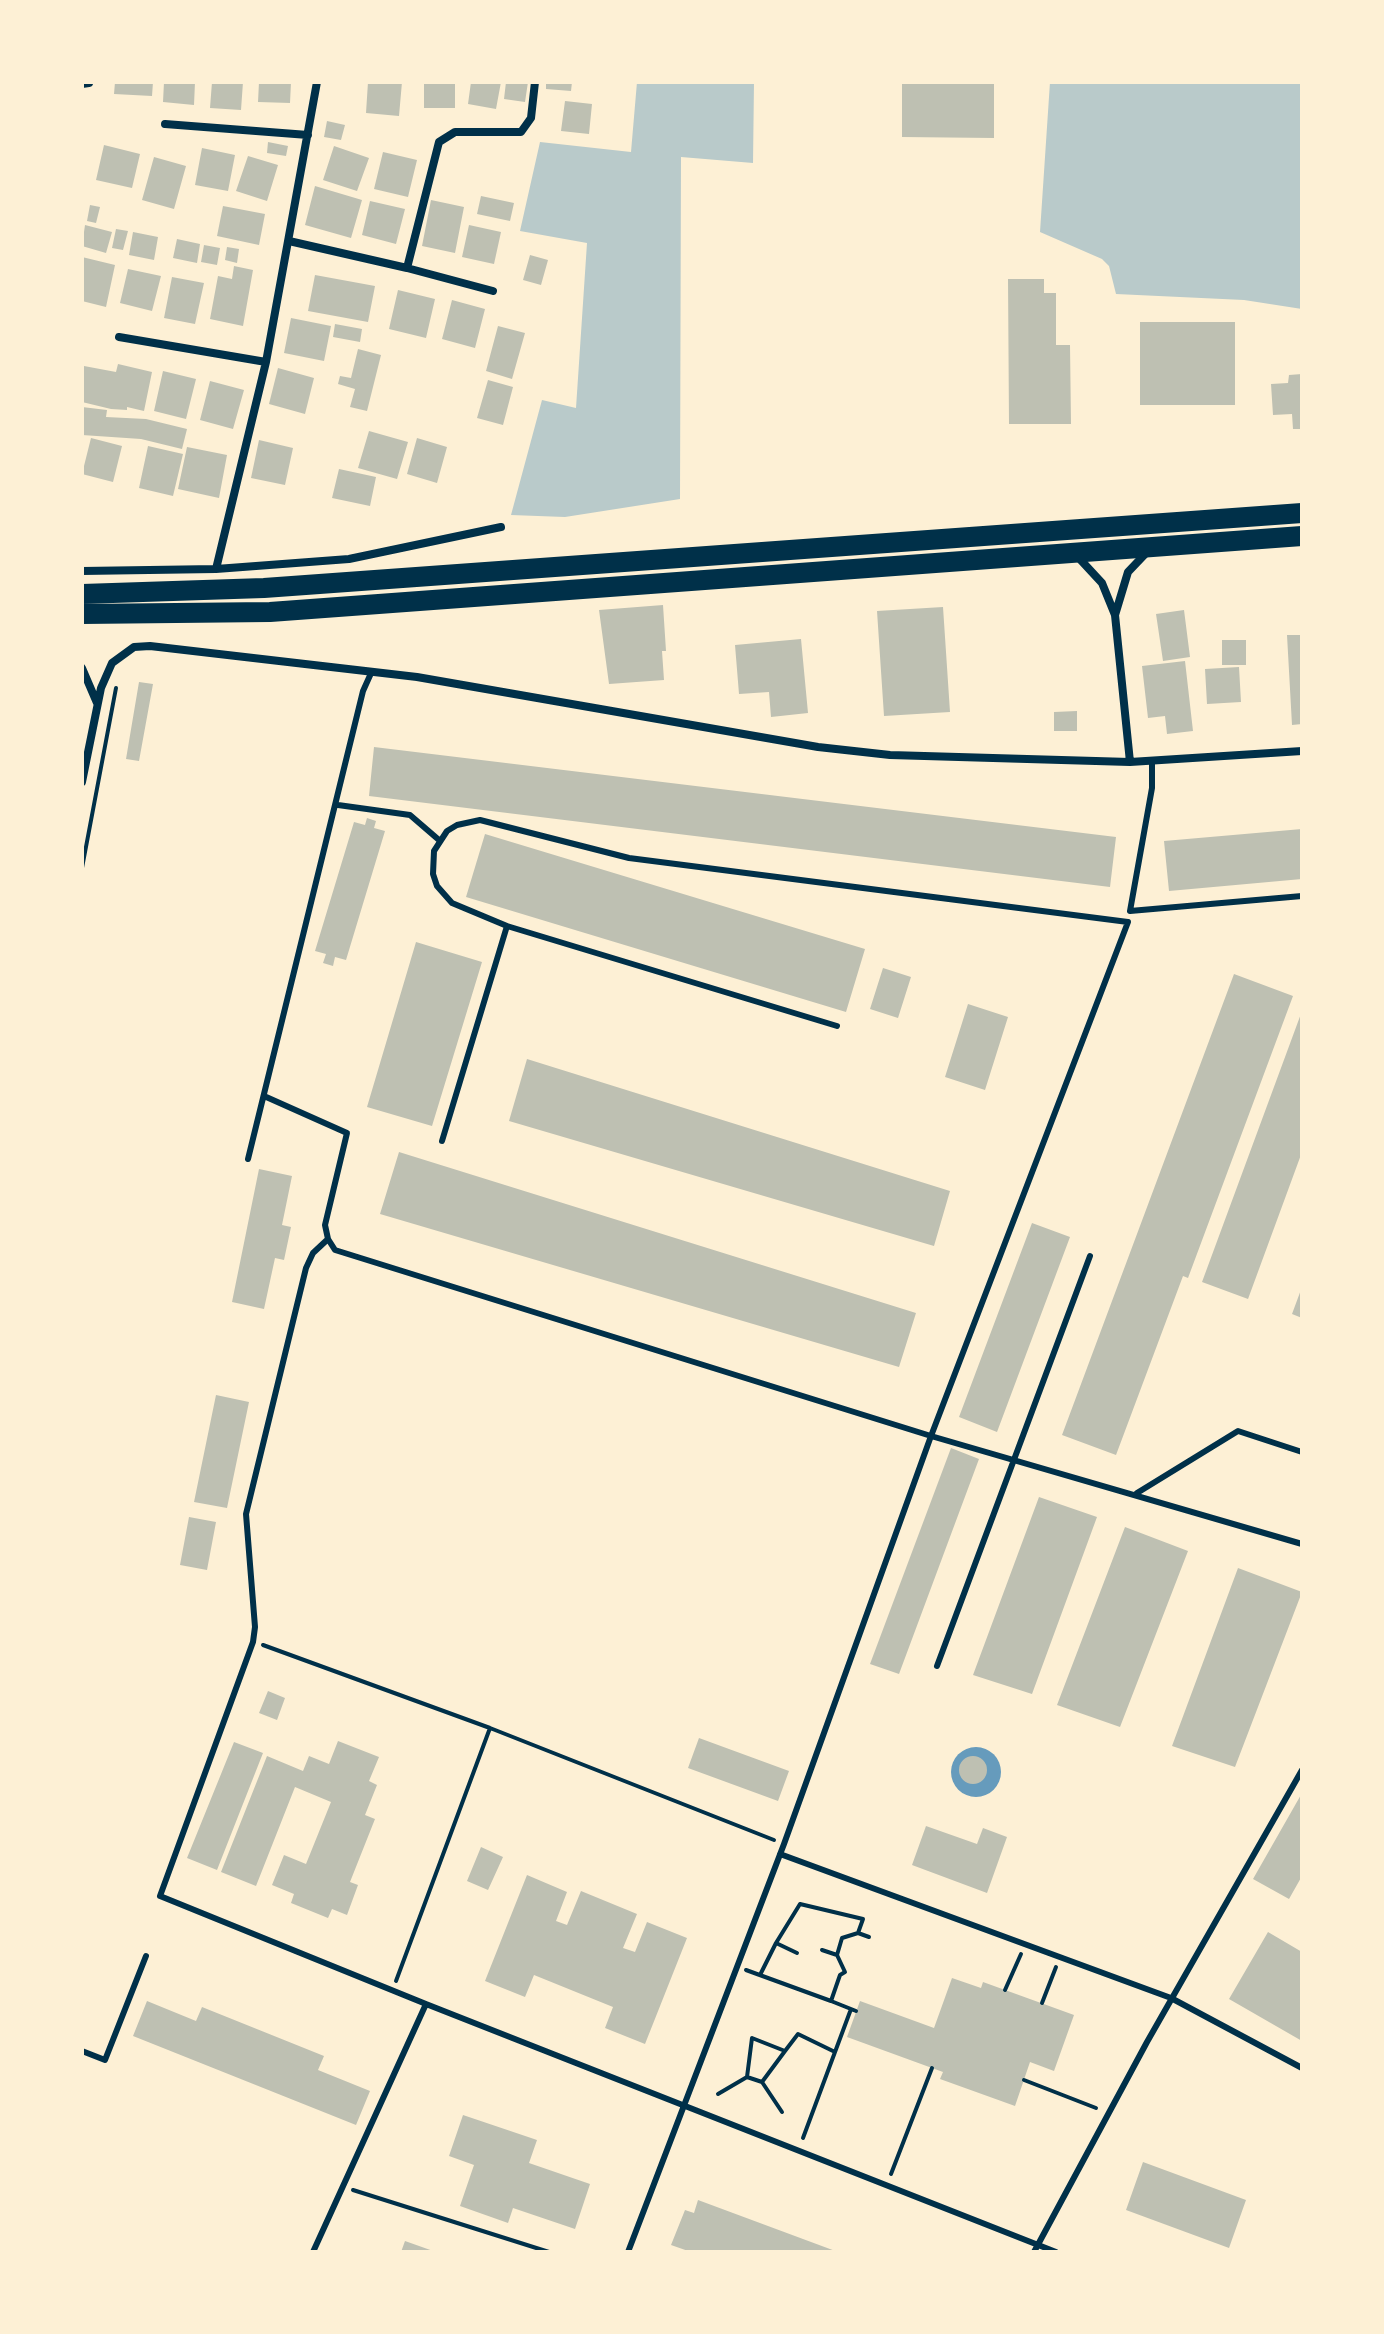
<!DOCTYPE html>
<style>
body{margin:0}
#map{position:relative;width:1384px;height:2334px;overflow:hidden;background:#fdf0d5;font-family:"DM Sans",sans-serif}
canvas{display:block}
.frame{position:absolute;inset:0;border:84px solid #fdf0d5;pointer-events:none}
</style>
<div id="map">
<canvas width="1384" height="2334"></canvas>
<div class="frame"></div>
</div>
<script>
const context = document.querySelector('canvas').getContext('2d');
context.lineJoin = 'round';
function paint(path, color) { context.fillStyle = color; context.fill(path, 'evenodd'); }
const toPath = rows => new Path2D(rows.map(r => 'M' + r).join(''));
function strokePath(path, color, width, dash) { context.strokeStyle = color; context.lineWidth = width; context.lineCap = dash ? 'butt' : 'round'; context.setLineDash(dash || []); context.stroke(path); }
paint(toPath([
 [637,82,754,82,753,163,681,157,680,499,565,517,511,515,542,400,576,408,587,243,520,231,540,142,631,152],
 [1050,82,1302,82,1302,309,1244,300,1116,294,1109,266,1102,259,1040,232]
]), '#b9caca');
paint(toPath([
 '951 1772a25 25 0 1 1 50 0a25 25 0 1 1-50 0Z'
]), '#669bbc');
paint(toPath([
 [115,82,153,82,152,96,114,94],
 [164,82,195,82,194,105,163,102],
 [212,82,243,82,241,110,210,108],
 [259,82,291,82,290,103,258,102],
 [368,82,402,82,399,116,366,113],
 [424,82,455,82,455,108,424,108],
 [471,82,501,82,496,109,468,104],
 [506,82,528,82,525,102,504,99],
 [546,82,572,82,571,91,546,89],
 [902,82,994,82,994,138,902,137],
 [565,101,592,104,589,134,561,131],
 [327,121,345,125,341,140,324,137],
 [268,142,288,146,286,156,267,153],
 [104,145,140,154,132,188,96,180],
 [334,146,369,158,357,191,323,180],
 [202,148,235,155,228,191,195,185],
 [383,152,417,160,408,197,374,189],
 [248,156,278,165,267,201,236,191],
 [154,157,186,166,174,209,142,200],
 [315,186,362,200,351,238,305,225],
 [481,196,514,203,510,221,477,214],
 [431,200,464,207,455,253,422,246],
 [370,201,405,209,396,244,362,235],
 [90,205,100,207,96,223,87,221],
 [223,206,265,214,259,245,217,236],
 [85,225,112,232,106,253,82,246],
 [469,225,501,232,494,264,462,257],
 [116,229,128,231,123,250,112,248],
 [133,232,158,237,154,260,129,255],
 [177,239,200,244,197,263,173,258],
 [204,245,220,248,217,265,201,262],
 [227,247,239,249,237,263,225,260],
 [530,255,548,260,541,285,523,280],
 [82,257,115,265,106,307,82,301],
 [234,266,253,270,243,326,210,319,218,276,232,279],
 [128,269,161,276,152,311,120,303],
 [315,275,375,286,368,322,308,311],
 [172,277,204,283,195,324,164,318],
 [1008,279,1044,279,1044,293,1056,293,1056,345,1070,345,1071,424,1009,424],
 [398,290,435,299,426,338,389,329],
 [452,300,485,309,475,348,442,339],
 [291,318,331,326,324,361,284,353],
 [1140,322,1235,322,1235,405,1140,405],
 [335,324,362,329,360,342,333,337],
 [498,326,525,333,512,379,486,371],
 [358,349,381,355,367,411,350,407,355,389,338,384,340,376,351,378],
 [118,364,152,372,144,411,127,407,127,410,111,409,82,402,84,366,116,372],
 [278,368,314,378,305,414,269,404],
 [163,371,196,379,186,419,154,411],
 [1302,374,1302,429,1293,429,1292,414,1273,415,1271,384,1288,383,1289,375],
 [488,380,513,387,503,425,477,418],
 [210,381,244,390,233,429,200,420],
 [82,407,107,410,106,417,146,419,187,429,182,449,141,439,82,435],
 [369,431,408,442,397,479,358,468],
 [91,438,122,446,113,482,82,474],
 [417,438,447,447,437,483,407,474],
 [259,440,293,448,285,485,251,478],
 [148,446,183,454,173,496,139,488],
 [187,447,227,455,219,498,178,489],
 [339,469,376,477,370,506,332,498],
 [663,605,666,651,662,651,664,680,609,684,599,610],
 [943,607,950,712,884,716,877,611],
 [1184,610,1190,657,1163,661,1156,614],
 [1287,635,1302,635,1302,724,1292,725],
 [801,639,808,713,771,717,769,692,739,694,735,645],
 [1222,640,1246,640,1246,665,1222,665],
 [1185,661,1193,731,1167,734,1165,716,1148,718,1142,666],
 [1239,667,1241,702,1207,704,1205,669],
 [139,682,153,684,139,761,126,759],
 [1077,711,1077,731,1054,731,1054,712],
 [374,747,1116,837,1110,887,369,796],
 [367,818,376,821,374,828,385,831,346,960,335,957,333,966,323,963,326,954,315,951,354,822,365,825],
 [1302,829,1302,879,1169,891,1164,841],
 [485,834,865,949,846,1012,466,897],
 [416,942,482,962,432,1126,367,1107],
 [883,968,911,977,898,1018,870,1009],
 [1234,974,1293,996,1188,1278,1183,1276,1116,1455,1062,1435],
 [968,1004,1008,1017,985,1090,945,1077],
 [1302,1011,1302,1152,1248,1299,1202,1282],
 [527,1059,950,1191,934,1246,509,1121],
 [399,1152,916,1313,899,1367,380,1214],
 [259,1169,292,1176,282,1225,291,1227,284,1260,275,1258,264,1309,232,1302],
 [1032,1223,1070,1237,997,1432,959,1417],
 [1302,1287,1302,1318,1292,1314],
 [216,1395,249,1402,227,1508,194,1502],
 [951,1448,979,1459,899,1674,870,1664],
 [1039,1497,1097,1517,1032,1694,973,1675],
 [189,1517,216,1522,207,1570,180,1565],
 [1125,1527,1188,1551,1120,1727,1057,1705],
 [1238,1568,1302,1592,1235,1767,1172,1746],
 [268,1691,285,1698,277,1720,259,1713],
 [699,1738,789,1771,778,1801,688,1768],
 [338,1741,379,1757,369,1781,377,1785,365,1815,375,1819,350,1882,358,1885,347,1915,332,1909,328,1918,291,1903,294,1894,272,1885,284,1855,306,1864,331,1802,295,1787,256,1886,221,1872,267,1756,303,1771,309,1756,329,1764],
 [234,1742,263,1753,217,1870,187,1858],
 '959 1770a14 14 0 1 1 28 0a14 14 0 1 1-28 0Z',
 [1302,1793,1302,1876,1289,1899,1253,1879],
 [926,1826,977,1844,983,1828,1007,1837,987,1893,912,1865],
 [481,1847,503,1857,488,1890,467,1881],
 [527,1875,567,1892,556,1921,567,1925,581,1891,637,1914,623,1948,635,1952,647,1922,687,1938,645,2044,605,2028,613,2007,534,1975,525,1997,485,1981],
 [1268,1932,1302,1952,1302,2041,1229,1999],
 [952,1978,981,1988,983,1982,1074,2015,1054,2071,1030,2062,1015,2106,940,2079,943,2072,847,2037,860,2001,934,2028],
 [147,2001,196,2021,202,2007,324,2056,318,2070,370,2091,356,2125,133,2036],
 [463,2115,537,2140,529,2163,590,2184,575,2229,513,2208,508,2223,460,2206,474,2165,449,2156],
 [1143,2162,1246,2200,1229,2248,1126,2210],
 [698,2200,838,2252,691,2252,671,2245,685,2210,694,2213],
 [405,2241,436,2252,401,2252]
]), '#bec0b2');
strokePath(toPath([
 [82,868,116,688],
 [263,1645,490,1728,774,1840],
 [822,1950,837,1955,842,1938,858,1933],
 [797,1953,776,1943,800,1904,863,1919,858,1933,869,1937],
 [837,1955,845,1972,840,1975,831,2001,856,2011],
 [746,1970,831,2001],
 [760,1975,776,1943],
 [396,1981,490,1728],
 [1005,1990,1021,1954],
 [1042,2003,1056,1967],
 [785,2051,798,2034,835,2052],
 [747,2077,752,2038,785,2051,762,2082],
 [1024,2080,1096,2108],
 [718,2094,747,2077,762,2082,782,2112],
 [803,2138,851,2009],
 [891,2174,932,2068],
 [353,2190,549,2252]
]), '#003049', 4);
strokePath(toPath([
 [338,805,410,815,439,840],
 [1130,911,1302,896],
 [1130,911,1152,788,1152,762],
 [507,926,452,903,437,886,433,874,434,851,447,831,457,825,480,820,629,858,1128,922,931,1436,784,1844,628,2252],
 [264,1096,347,1133,325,1225,328,1239,335,1250,931,1436,1302,1544],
 [442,1141,507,926,837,1026],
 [248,1159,363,691,372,671],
 [328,1239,313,1253,306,1268,246,1514,255,1627,253,1642,160,1896,426,2004],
 [1137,1493,1238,1431,1302,1452],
 [937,1666,1090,1256],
 [780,1854,1171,1998,1302,2068],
 [82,2051,105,2060,146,1956],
 [313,2252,426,2004,1056,2252],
 [1034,2252,1147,2042,1302,1770]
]), '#003049', 6);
strokePath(toPath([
 [82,84,89,83],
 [165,124,308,135],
 [289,241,407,268,439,142,455,132,521,132,531,118,535,82],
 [407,268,493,291],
 [119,337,266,362],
 [1077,556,1102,583,1115,615,1130,762],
 [216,569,266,362,317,82],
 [82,571,216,569,349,559,501,527],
 [1115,615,1128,572,1148,551],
 [82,668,97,703],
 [82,782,101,688,112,663,134,647,150,646,417,677,818,747,890,755,1130,762,1302,751]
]), '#003049', 8);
strokePath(toPath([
 [82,594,264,588,1302,513],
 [82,614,270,612,1302,536]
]), '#003049', 20);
</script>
